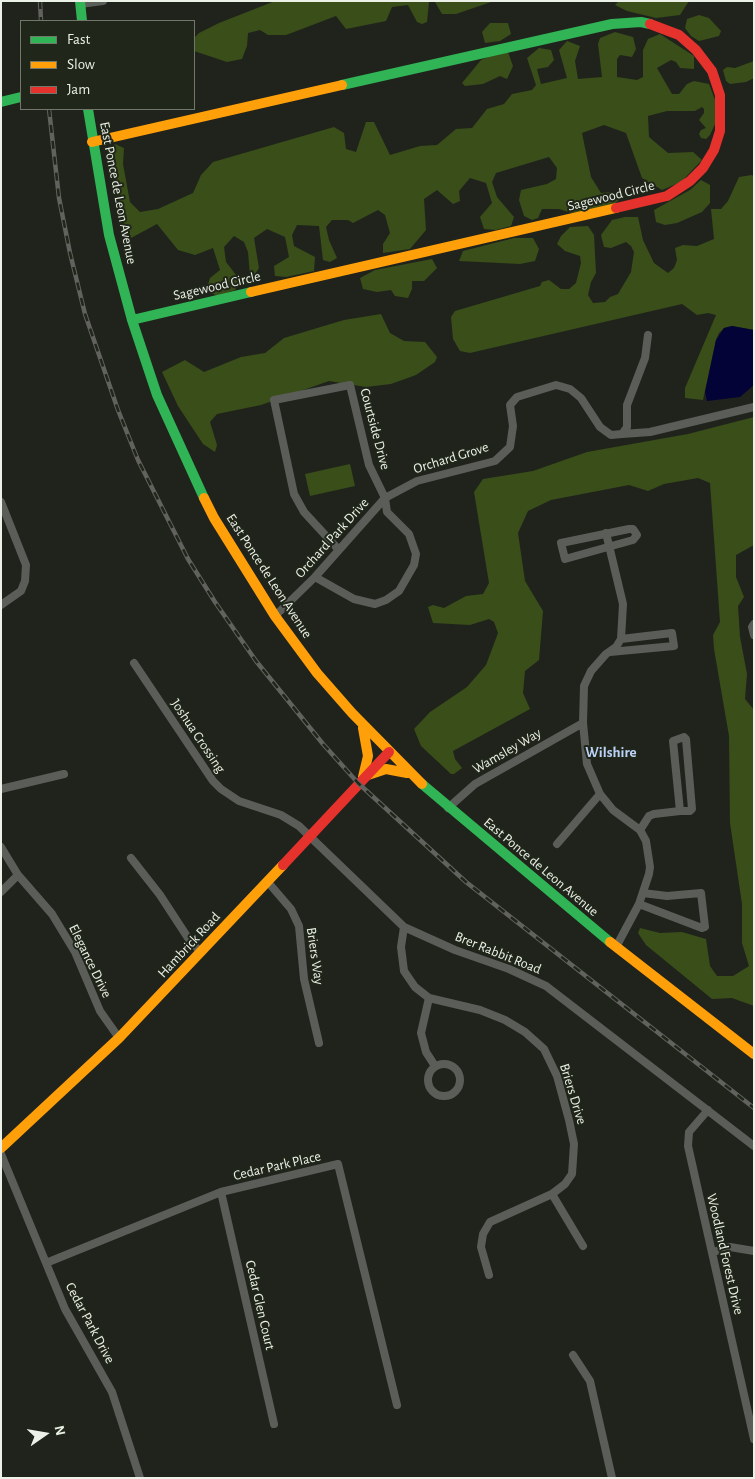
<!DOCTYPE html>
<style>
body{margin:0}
#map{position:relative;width:755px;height:1479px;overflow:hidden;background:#20231c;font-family:"Alegreya Sans",sans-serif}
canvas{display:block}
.frame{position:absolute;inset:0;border:2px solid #ecf1e8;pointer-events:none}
.legend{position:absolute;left:20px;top:20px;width:175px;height:90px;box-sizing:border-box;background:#202619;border:1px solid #72776c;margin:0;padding:6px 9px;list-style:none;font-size:15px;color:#ecf1e8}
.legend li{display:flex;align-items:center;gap:10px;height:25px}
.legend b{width:25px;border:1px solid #72776c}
.north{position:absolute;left:20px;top:1409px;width:50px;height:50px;-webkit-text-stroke:4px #202619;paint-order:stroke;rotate:77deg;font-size:14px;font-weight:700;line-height:20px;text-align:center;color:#ecf1e8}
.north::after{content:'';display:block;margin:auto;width:18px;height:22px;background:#ecf1e8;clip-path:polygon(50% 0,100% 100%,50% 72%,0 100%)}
</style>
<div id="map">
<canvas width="755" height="1479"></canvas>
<div class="frame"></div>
<ul class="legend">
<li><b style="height:6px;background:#30b455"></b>Fast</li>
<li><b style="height:6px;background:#ff9f0a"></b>Slow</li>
<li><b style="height:6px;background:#e5322d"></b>Jam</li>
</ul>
<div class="north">N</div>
</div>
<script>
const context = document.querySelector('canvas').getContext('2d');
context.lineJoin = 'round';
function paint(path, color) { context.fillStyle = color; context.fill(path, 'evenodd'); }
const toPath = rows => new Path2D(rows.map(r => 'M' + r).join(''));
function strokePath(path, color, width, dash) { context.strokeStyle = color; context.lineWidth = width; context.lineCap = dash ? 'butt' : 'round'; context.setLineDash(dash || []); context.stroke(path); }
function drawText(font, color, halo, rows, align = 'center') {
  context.font = font + ' "Alegreya Sans",sans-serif'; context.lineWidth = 4; context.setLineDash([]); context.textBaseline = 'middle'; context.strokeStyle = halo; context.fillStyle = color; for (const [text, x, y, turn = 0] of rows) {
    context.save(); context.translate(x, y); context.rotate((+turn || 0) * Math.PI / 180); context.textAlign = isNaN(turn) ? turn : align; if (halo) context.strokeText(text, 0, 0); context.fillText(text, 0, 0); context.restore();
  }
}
paint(toPath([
 [275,1,494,1,456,14,442,14,435,2,429,2,427,22,422,24,417,22,408,5,392,7,386,21,346,29,336,16,286,35,268,35,260,30,248,33,247,46,242,59,227,62,194,51,194,38,199,33,219,23],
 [619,1,689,1,680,15,656,18,627,11,615,5],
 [699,15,709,18,721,31,719,36,699,41,691,36,685,28,687,19],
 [490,23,508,23,511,34,500,41,485,43,482,32],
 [615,32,633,37,636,49,632,57,620,55,617,59,617,77,637,80,643,77,643,50,648,39,660,34,694,56,694,69,680,68,676,62,671,60,657,68,672,94,679,94,687,84,694,81,709,84,717,105,716,122,710,135,706,139,701,138,699,134,701,130,706,128,699,120,704,113,704,109,702,107,695,111,667,111,648,116,649,137,668,153,693,152,702,160,681,182,662,190,642,178,626,133,604,125,582,133,591,177,601,193,613,192,619,200,612,206,572,213,559,209,542,209,538,218,532,220,524,216,519,200,521,190,547,184,556,179,557,168,549,157,496,173,492,182,497,197,514,217,511,226,496,230,484,229,480,217,492,203,486,183,470,178,459,191,460,201,453,204,437,190,424,199,426,230,410,249,383,253,383,244,390,233,385,215,378,210,353,223,348,220,332,220,326,227,329,240,337,258,330,262,323,260,319,226,297,225,292,235,294,246,315,257,314,271,286,277,275,276,274,266,289,257,285,237,267,229,254,238,259,268,255,274,250,276,248,252,244,242,234,236,224,247,226,262,240,280,235,290,218,296,206,291,210,278,220,270,213,248,195,255,178,250,157,224,131,238,125,230,112,170,110,149,115,144,124,148,123,164,130,202,140,212,158,209,193,193,201,175,213,162,334,127,344,133,346,149,356,152,366,122,374,122,390,155,420,146,437,145,456,129,472,128,487,109,504,104,512,94,532,90,536,85,527,58,539,48,551,50,554,60,548,67,537,69,541,84,567,78,559,50,567,41,580,46,575,61,578,79,602,77,598,44,600,38],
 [508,52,513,66,507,79,500,76,483,84,465,86,462,83,481,60,495,54],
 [754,61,754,78,746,82,730,84,726,81,723,70,727,67,735,68],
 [752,175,754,177,754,330,732,326,724,328,719,333,716,340,703,400,685,398,685,388,716,315,708,313,697,315,682,304,470,353,460,351,453,339,451,317,455,311,540,286,542,282,549,280,561,289,569,289,576,283,581,263,580,256,565,251,557,244,561,236,570,227,588,226,594,235,596,273,591,282,588,295,593,303,605,302,610,297,618,294,631,272,634,252,631,246,626,242,611,248,604,247,601,235,612,220,625,217,638,217,643,240,654,263,668,273,674,268,677,260,675,248,683,245,697,246,714,239,711,209,721,209,728,201,739,177],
 [701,180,710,185,710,203,702,212,677,223,665,225,656,222,654,210,690,190],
 [514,238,533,238,539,249,535,261,520,264,459,261,463,251],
 [432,259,437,268,424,281,412,281,412,289,408,298,395,296,391,290,377,292,363,289,360,278,375,270],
 [381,314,390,333,404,341,425,342,437,357,435,362,416,375,391,384,366,387,329,381,261,405,217,414,210,422,217,445,215,452,203,444,178,406,162,372,185,360,204,372,241,357,265,353,284,338,344,320],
 [754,417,754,545,736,555,736,577,744,597,738,606,740,637,747,674,745,699,754,710,754,1006,732,998,712,999,646,945,638,933,640,928,660,933,682,932,706,939,710,966,717,976,733,976,749,966,742,943,742,904,730,823,729,736,714,649,713,635,720,622,710,483,698,478,664,484,648,491,629,485,551,500,528,511,518,533,525,581,543,611,539,660,525,671,523,693,530,709,453,751,455,759,462,768,454,774,451,774,421,746,414,729,430,712,467,687,486,665,498,633,494,622,489,619,470,625,433,623,428,607,433,605,444,608,466,596,483,594,489,583,474,492,483,479,533,471,587,452,688,434],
 [350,464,355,486,310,496,305,474]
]), '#394e19');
paint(toPath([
 [732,326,754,330,754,385,740,397,707,401,705,392,716,340,724,328]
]), '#030337');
strokePath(toPath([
 [80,4,103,1],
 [622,434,650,432,754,407],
 [1,502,26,565,25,581,21,591,1,605],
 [629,529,633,529,637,535,633,540,565,559,561,543,629,529],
 [606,533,623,604,621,639,616,647,606,654,591,671,584,686,583,723,587,764,600,794,613,810,640,830,646,841,650,867,649,874,639,904,616,947],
 [315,577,354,599,375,604,386,600,399,591,414,565,416,554,409,534,387,512,385,498,369,465,350,385,274,400,294,494,304,512,339,550],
 [275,616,315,577,385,498,417,481,495,461,510,447,513,426,510,405,517,397,556,385,570,389,581,398,600,427,611,435,622,434,627,427,627,405,645,358,648,335],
 [754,624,752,627,754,635],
 [610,652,674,646,672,633,621,639],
 [134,663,213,781,221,789,239,801,281,815,299,826,404,927,455,950,509,969,546,986,754,1146],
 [1,789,64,774],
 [448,808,475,784,583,723],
 [640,830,649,816,654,814,680,811,673,741,684,737,686,739,692,809,690,811,680,811],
 [557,844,600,794],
 [1,847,18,875,52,914,75,952,100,1011,119,1038],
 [131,858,160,895,192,944,202,952],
 [267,881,291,909,299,926,304,979,319,1043],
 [1,892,18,875],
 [639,904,702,928,705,927,701,893,667,896,643,893],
 [404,927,401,947,404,971,415,987,429,998,480,1010,505,1020,525,1032,544,1049,557,1076,569,1120,574,1144,572,1174,565,1184,552,1194,490,1222,483,1234,481,1247,489,1275],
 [429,998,421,1033,426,1052,435,1066],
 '428 1080a16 16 0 1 1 32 0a16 16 0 1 1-32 0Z',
 [708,1110,689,1132,688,1146,754,1439],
 [1,1154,65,1309,112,1392,140,1478],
 [221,1192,274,1424],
 [552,1194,583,1246],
 [713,1252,730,1247,754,1251],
 [46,1263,221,1192,338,1164,397,1405],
 [573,1355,590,1381,612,1478]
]), '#5b5d59', 8);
strokePath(toPath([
 [80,1,82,21],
 [342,85,612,24,641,22,650,24],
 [1,102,21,97],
 [88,109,109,235,132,320,157,395,204,498],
 [132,320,251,292],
 [422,784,610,942]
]), '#30b455', 10);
strokePath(toPath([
 [92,142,342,85],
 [251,292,616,208],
 [204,498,214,518,275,616,317,673,352,713,422,784],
 [363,728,368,756,363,777],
 [368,775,386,769,407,773],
 [610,942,754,1054],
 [1,1148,119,1038,283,865]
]), '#ff9f0a', 10);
strokePath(toPath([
 [616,208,667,196,690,181,703,168,714,150,720,131,720,95,712,71,696,50,679,35,650,24],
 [283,865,389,752]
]), '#e5322d', 10);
const rail = toPath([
 [40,1,41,21],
 [49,109,59,198,70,253,85,314,118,410,138,460,188,559,215,602,256,661,323,744,358,783,466,882,754,1108]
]);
strokePath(rail, '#61625e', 4.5);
strokePath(rail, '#202619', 2.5, [8]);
drawText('14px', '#ecf1e8', '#202619', [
 ["East Ponce de Leon Avenue",118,193,79],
 ["Sagewood Circle",611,196,-14],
 ["Sagewood Circle",217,286,-13],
 ["Courtside Drive",375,429,75],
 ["Orchard Grove",451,458,-17],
 ["Orchard Park Drive",332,538,-48],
 ["East Ponce de Leon Avenue",269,576,57],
 ["Joshua Crossing",198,736,56],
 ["Wamsley Way",507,751,-30],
 ["East Ponce de Leon Avenue",541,867,40],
 ["Hambrick Road",189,945,-47],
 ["Brer Rabbit Road",498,953,22],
 ["Briers Way",315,956,82],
 ["Elegance Drive",90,961,64],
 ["Briers Drive",573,1094,73],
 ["Cedar Park Place",277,1166,-13],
 ["Woodland Forest Drive",725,1254,77],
 ["Cedar Glen Court",260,1305,77],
 ["Cedar Park Drive",90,1323,62]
]);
drawText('bold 15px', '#bcd2f9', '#202619', [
 ["Wilshire",611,752]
]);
</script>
